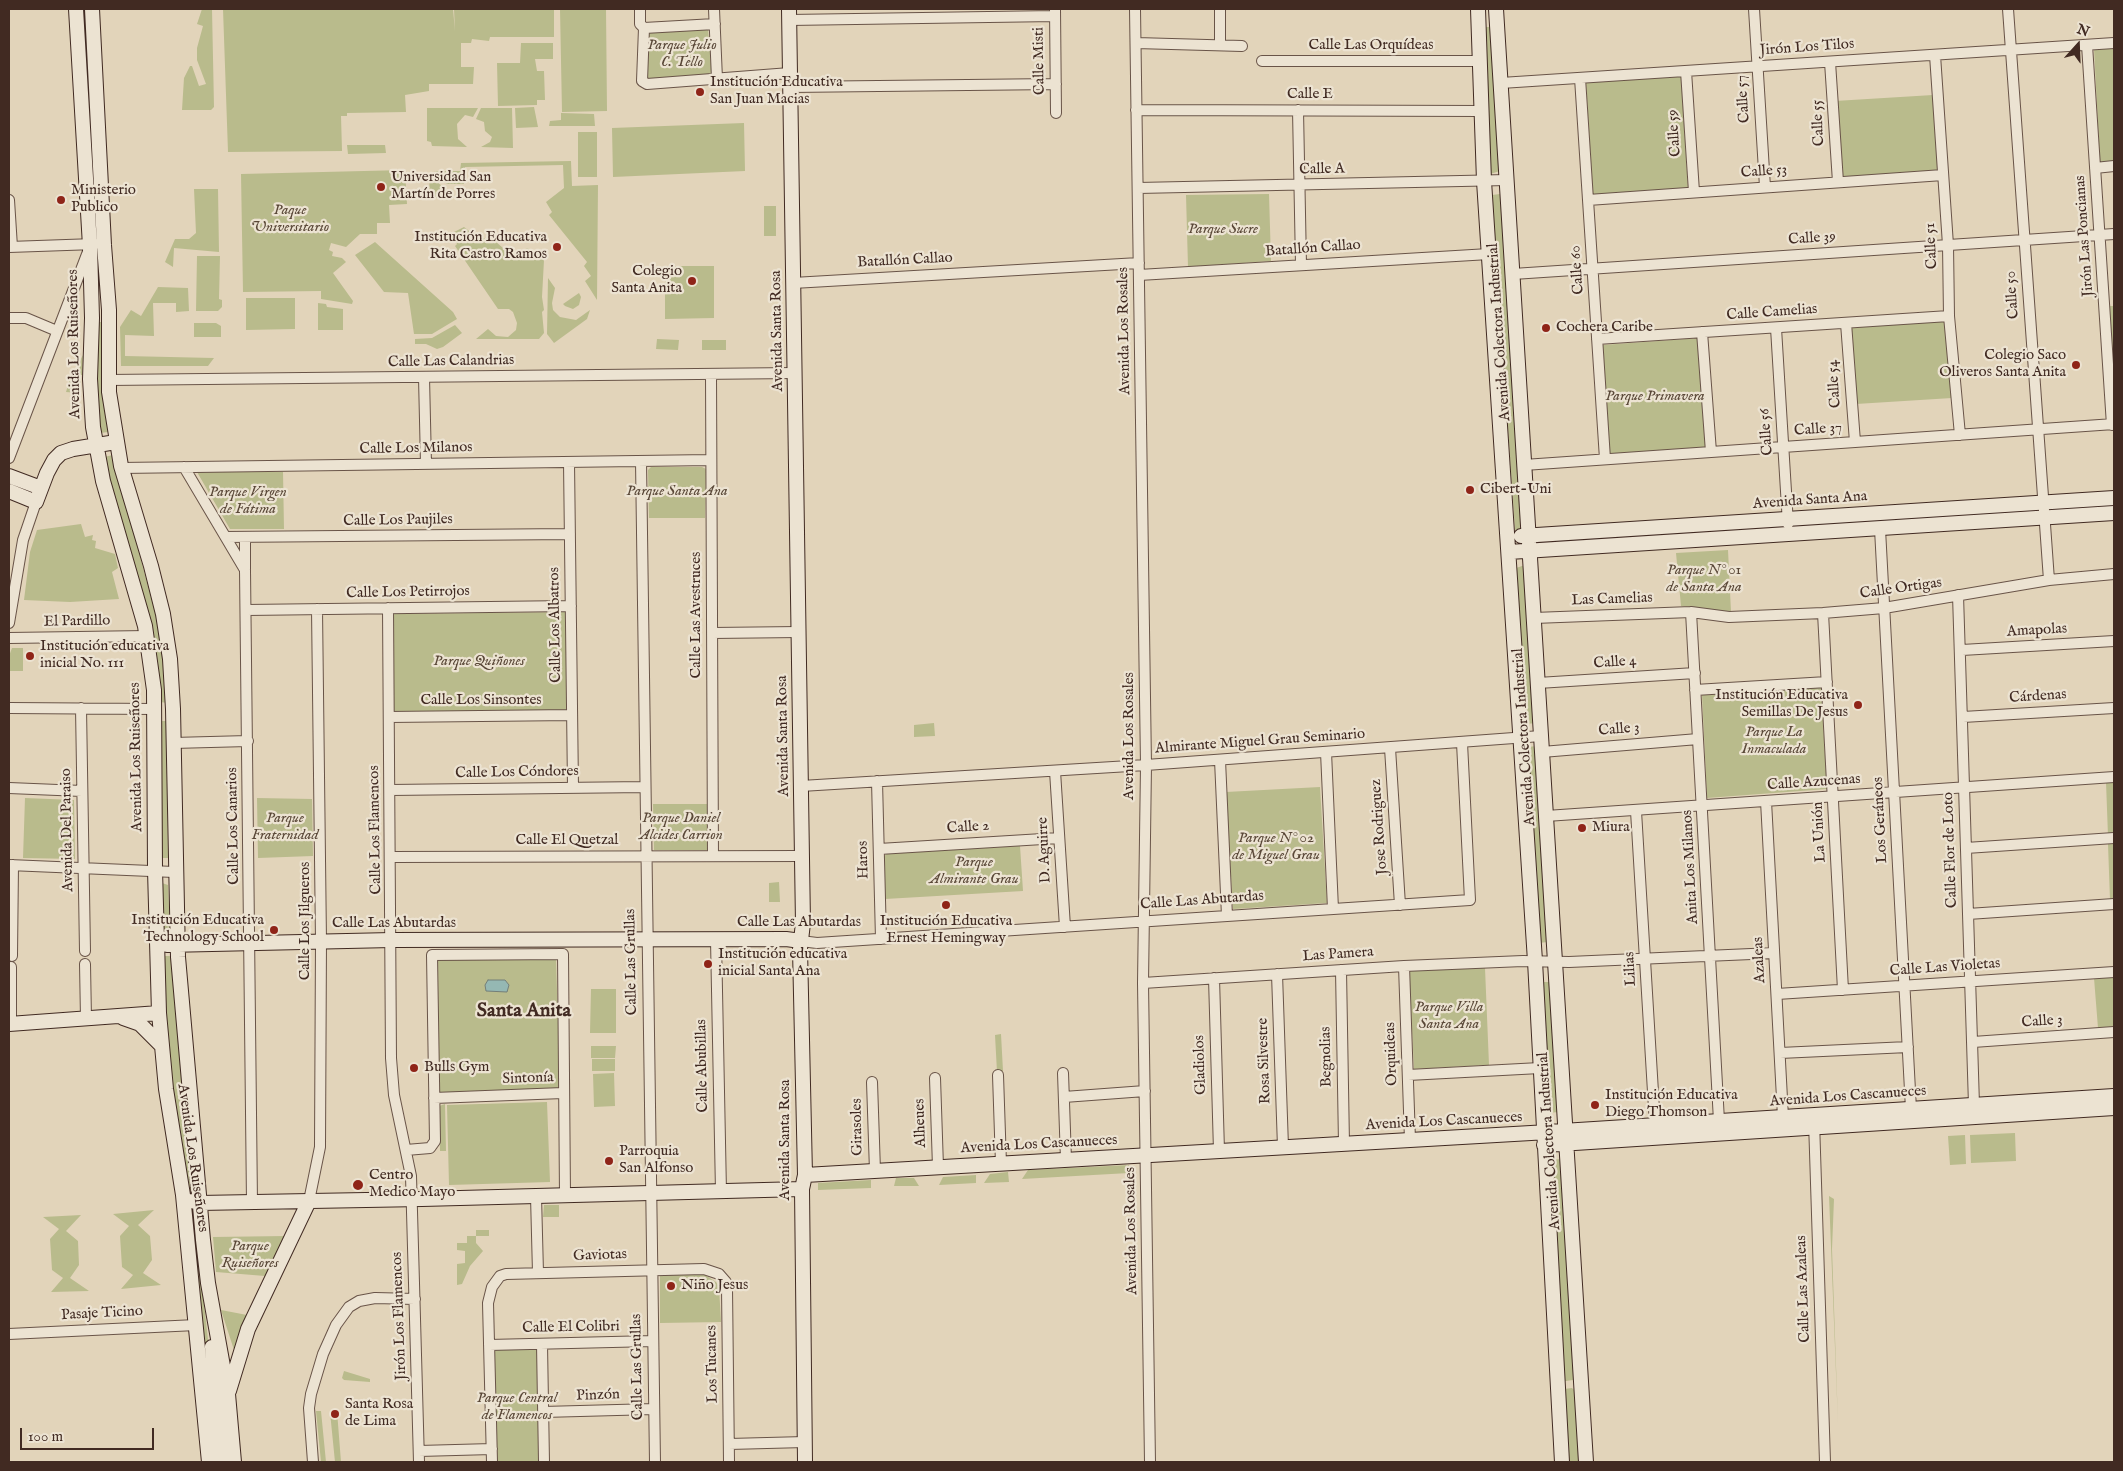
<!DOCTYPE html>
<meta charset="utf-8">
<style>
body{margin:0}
#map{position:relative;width:2123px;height:1471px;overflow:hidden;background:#e2d4ba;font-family:"IM FELL English",serif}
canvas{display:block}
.frame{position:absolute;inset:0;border:10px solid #412a22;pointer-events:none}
.north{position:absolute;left:2053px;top:20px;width:50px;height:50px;-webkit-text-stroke:4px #ece3d2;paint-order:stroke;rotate:20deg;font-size:14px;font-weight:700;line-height:20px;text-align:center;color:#412a22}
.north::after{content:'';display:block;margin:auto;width:18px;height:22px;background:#412a22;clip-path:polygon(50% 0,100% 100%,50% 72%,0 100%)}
.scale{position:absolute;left:20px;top:1428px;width:134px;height:22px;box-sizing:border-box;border:2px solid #412a22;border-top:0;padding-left:6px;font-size:15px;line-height:18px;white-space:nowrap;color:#412a22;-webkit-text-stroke:4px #ece3d2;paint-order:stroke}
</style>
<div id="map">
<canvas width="2123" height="1471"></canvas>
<div class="frame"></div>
<div class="north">N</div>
<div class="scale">100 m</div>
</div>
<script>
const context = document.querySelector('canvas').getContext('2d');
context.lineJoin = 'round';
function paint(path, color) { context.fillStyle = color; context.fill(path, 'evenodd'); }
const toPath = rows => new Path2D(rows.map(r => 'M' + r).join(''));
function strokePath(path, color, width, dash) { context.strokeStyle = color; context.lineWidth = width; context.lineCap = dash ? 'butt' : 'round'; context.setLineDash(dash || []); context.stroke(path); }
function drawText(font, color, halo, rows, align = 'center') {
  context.font = font + ' "IM FELL English",serif'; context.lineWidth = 4.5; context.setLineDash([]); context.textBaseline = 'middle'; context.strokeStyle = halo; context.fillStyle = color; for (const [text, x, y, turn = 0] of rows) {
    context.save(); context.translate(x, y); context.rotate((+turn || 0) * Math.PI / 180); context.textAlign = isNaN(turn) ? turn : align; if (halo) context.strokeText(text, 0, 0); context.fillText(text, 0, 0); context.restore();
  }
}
paint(toPath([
 [80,9,86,9,99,219,92,219],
 [202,9,212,9,214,107,211,110,182,110,184,78,190,66,192,66,199,86,206,84,197,60,197,48,203,26,197,24],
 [223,9,453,9,455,31,454,9,554,9,554,37,490,37,489,41,472,39,471,43,461,43,461,67,474,67,473,84,429,84,429,91,405,95,406,112,347,113,347,116,341,116,342,151,228,152],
 [560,9,606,9,607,111,562,112],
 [1483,27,1491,27,1500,171,1490,174],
 [708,29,712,76,651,82,647,76,648,34,652,32],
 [521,43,553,43,553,59,535,59,537,71,544,71,545,100,537,100,537,105,498,106,497,63,520,63],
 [2114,48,2114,161,2100,162,2094,49],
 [1681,76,1688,188,1593,196,1586,82],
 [1933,95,1939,172,1841,179,1835,101],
 [534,107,538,127,516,128,515,108],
 [427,108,478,108,473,117,465,115,457,124,458,139,467,147,432,146,431,142,427,141],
 [481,108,512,108,513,148,481,147,490,142,492,137,485,131,484,122,476,119],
 [561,113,594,114,595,126,549,126,550,121,561,120],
 [744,123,745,171,613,177,612,128],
 [578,132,597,132,597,177,578,177],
 [347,145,385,145,386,153,348,154],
 [571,161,572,186,598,185,597,300,585,281,591,276,584,266,587,262,549,215,552,212,546,202,564,188,563,165,465,167,464,184,447,184,434,172,437,171,460,171,461,163],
 [405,170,407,204,389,205,390,223,377,223,377,234,360,234,346,247,331,243,329,250,333,252,332,256,342,258,346,262,333,273,353,301,352,304,321,299,321,291,243,292,241,174],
 [429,176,446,189,441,198,430,198],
 [194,189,218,189,219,252,174,248,173,267,165,262,175,239,189,239,196,233],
 [1269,194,1271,261,1188,267,1186,195],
 [1500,194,1523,529,1515,530,1492,195],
 [764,206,776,206,776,236,764,236],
 [464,227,474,235,496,242,517,260,527,248,544,260,542,297,544,310,542,312,544,333,539,339,476,339,488,329,496,336,508,337,516,330,517,323,513,312,509,309,498,309,455,246,457,244,452,233],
 [375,242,453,312,457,319,432,334,414,334,408,293,384,292,355,255],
 [197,256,220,256,219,299,222,300,222,307,218,311,196,311],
 [665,266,714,266,714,318,665,319],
 [548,278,555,288,552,303,553,310,560,317,576,320,590,310,587,319,554,343,547,334],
 [158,287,188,288,189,311,176,312,176,303,153,303,154,336,125,335,125,356,214,358,208,366,121,366,120,327,131,310,141,316],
 [579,293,581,297,579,305,573,309,565,306,563,304],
 [246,298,295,298,295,329,246,330],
 [318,303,326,304,327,307,343,309,343,330,318,330],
 [2106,306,2114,306,2114,389],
 [1947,320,1952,398,1856,404,1850,326],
 [97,322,103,322,102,380,108,432,100,433,95,379],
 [194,323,216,323,221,326,221,337,194,337],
 [455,325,462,333,443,347,437,349,426,344,415,344,415,339,432,338],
 [1699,338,1707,450,1610,456,1603,345],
 [657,339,679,340,678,350,656,349],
 [702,340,726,340,726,350,702,350],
 [83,355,82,375,78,375,78,379,81,380,79,393,66,392,70,379],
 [113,455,157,620,164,655,168,703,160,702,149,623,104,457],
 [651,467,702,467,706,469,705,518,649,518,648,470],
 [197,472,283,472,284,529,230,529],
 [2032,510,2033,512,1798,528,1800,525],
 [81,524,85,537,93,535,92,540,96,541,95,548,115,554,118,568,112,572,119,599,70,602,24,600,30,552,37,530],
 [1728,550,1731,612,1681,606,1676,553],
 [1525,565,1537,723,1525,724,1516,568],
 [566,612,566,710,394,713,392,614],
 [12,648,23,648,23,671,9,671,9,656],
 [1821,687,1827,789,1707,798,1702,695],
 [159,721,166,721,168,858,159,858],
 [934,723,935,736,914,737,914,725],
 [1538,746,1549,942,1537,943,1526,747],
 [2114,781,2114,836,2108,836,2106,782],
 [1320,787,1327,903,1233,909,1226,792],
 [25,798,74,800,75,859,23,858],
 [257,798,312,799,313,856,258,858],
 [653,804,708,804,708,850,654,850],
 [2114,843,2114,899,2110,900,2108,844],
 [1020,846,1023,891,885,899,884,856,887,854],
 [779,882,780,902,769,902,769,883],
 [162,883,168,885,170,930,168,932,163,932],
 [163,956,171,956,196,1199,191,1195,177,1121,168,1048,161,959],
 [556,958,560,1089,439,1093,438,959],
 [1485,968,1489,1065,1414,1069,1409,971],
 [2114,977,2114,1027,2098,1028,2094,978],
 [1539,982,1552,982,1559,1112,1547,1113],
 [591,989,616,989,616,1033,590,1033],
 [1001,1034,1003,1071,997,1072,995,1035],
 [591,1046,616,1046,615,1058,591,1058],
 [592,1059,615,1059,615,1071,592,1071],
 [614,1073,615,1106,594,1107,593,1074],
 [547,1102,550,1182,449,1185,447,1105],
 [445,1104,446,1151,440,1151,439,1106],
 [2015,1133,2016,1161,1971,1163,1970,1135],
 [1965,1135,1966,1164,1950,1165,1948,1136],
 [1562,1159,1574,1378,1573,1380,1566,1381,1564,1381,1550,1160],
 [1129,1165,1129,1173,1022,1179,1028,1170],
 [1008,1172,1009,1182,984,1183,990,1174],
 [976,1175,976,1183,939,1185,943,1177],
 [896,1178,914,1178,919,1186,894,1186],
 [871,1180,871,1188,818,1190,818,1183],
 [1829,1196,1834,1199,1832,1249,1838,1424],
 [190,1204,193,1205,214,1393,202,1329],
 [544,1205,559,1205,559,1217,543,1217],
 [154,1210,138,1225,150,1236,152,1260,143,1273,161,1285,121,1289,133,1275,122,1267,120,1236,129,1226,113,1214],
 [81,1215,66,1231,78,1241,79,1265,70,1278,89,1291,51,1292,63,1278,52,1270,50,1239,59,1229,43,1217],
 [476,1230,489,1230,489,1236,476,1236,476,1243,483,1251,470,1266,462,1284,457,1285,457,1264,465,1263,465,1251,457,1250,457,1243,467,1243,467,1236,476,1236],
 [286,1236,265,1276,216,1272,213,1237],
 [702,1273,716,1282,719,1287,721,1322,660,1323,660,1274],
 [221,1310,247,1315,237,1352,234,1350],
 [535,1347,539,1350,541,1462,496,1462,493,1354,497,1348],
 [344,1371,370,1379,370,1382,344,1380,342,1378],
 [1572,1388,1575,1391,1579,1462,1567,1462,1564,1389],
 [316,1411,321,1411,326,1462,321,1462],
 [337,1411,341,1462,335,1462,330,1412]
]), '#b9bb8c');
const water = toPath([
 [488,980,505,980,509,985,507,992,486,991,485,985,488,980]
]);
paint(water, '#95b8b3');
strokePath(water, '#737f79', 1);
const street = toPath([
 [640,9,640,24,644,28,642,81,647,84,790,73],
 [714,9,717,79],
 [1055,9,1056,113],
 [1135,9,1146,765,1143,983,1150,1462],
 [1220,9,1220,45],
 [1754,9,1765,187],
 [2008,9,2049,580],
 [789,20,1055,16],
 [644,28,715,24],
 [1136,43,1242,46],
 [2087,45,2112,425],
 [1935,55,1948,245,1949,316,1960,435],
 [1262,61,1481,61],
 [1830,62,1838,182],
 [1686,71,1694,192],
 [1580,78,1605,459],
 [1501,83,2114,43],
 [790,87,1056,84],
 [1136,110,1483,111],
 [1298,110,1301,265],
 [2095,168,2114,166],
 [1138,188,1507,180],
 [9,200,12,247],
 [1588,200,1943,175],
 [9,247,95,244],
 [1513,274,2114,234],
 [1139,275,1489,254],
 [793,283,1139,263],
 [9,318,26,318,57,331],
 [1846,323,1855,442],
 [1776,328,1788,524],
 [1702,332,1711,452],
 [1597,339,1949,316],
 [711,374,713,856],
 [424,377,426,464],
 [108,380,795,373],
 [9,458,89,249],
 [641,461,655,1462],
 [569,462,573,788],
 [1524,465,2114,424],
 [184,467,245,570,252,1202],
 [121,468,711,460],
 [1880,529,1911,1109],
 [226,537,570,534],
 [245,537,245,569],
 [1958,595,1974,1105],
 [388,608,391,1058,394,1095,411,1176,419,1462],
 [246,610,571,606],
 [1691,612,1719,1121],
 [1823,613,1843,990],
 [1534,618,1691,612,1729,617,1823,613,1884,608,2049,580,2114,574],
 [9,623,23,540,36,502],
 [712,633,799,632],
 [9,638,147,636],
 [1962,650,2114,641],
 [1538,683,1695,673],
 [1695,690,1827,682],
 [9,708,155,709],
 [81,708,85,951],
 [389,717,572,715],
 [1963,717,2114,708],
 [173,743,248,741],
 [1390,748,1400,905],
 [1326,752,1333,909],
 [1542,752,1698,739],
 [1220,760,1227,916],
 [1055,771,1065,927],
 [877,781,881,939],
 [801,786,1146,765,1541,736],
 [9,788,82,791],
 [390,790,645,787],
 [1766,801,1783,1117],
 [1636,811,1655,1125],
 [1546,816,2114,777],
 [1966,848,2114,838],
 [879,849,1059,838],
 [391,857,802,856],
 [9,865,174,872],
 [1968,914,2114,904],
 [716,940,721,1192],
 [801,941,817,943,1470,900,1462,743],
 [12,956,13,865],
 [85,964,86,1019],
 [1404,966,1410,1140],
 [1341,970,1344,1144],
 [1277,974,1283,1147],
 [1214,978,1219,1151],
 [1143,983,1404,966,1523,961,1569,962,1774,953],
 [1777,994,2114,972],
 [11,1024,11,967],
 [1973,1042,2114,1032],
 [1780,1053,1908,1047],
 [1063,1073,1066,1160],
 [998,1075,1001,1164],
 [1408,1075,1540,1068],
 [935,1078,938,1167],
 [872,1082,875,1171],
 [1064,1097,1145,1091],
 [434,1098,563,1093],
 [1814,1121,1825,1462],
 [406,1150,430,1148,435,1141,432,955,563,954,565,1195],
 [536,1196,538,1273],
 [309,1201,320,1147,321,941,317,609],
 [9,1334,196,1325],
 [542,1344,544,1462],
 [489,1345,653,1341],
 [543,1412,654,1409],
 [729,1444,805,1442],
 [419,1451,492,1449],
 [313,1462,309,1408,311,1394,323,1354,336,1325,349,1307,359,1301,375,1298,415,1299],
 [492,1462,488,1303,492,1287,500,1276,506,1274,704,1269,719,1274,726,1282,727,1288,729,1462]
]);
const secondary = toPath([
 [76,9,90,246,92,318,90,379,93,427,103,481,145,626,154,690,155,870,159,1013,166,1089,183,1195,209,1462],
 [92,9,104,245,109,310,109,392,121,466,151,566,163,614,170,659,173,709,178,957,203,1240,208,1283,228,1394,234,1462],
 [789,9,803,923,800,949,805,1175,802,1189,805,1462],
 [1478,9,1484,181,1535,961,1562,1462],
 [1496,9,1586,1462],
 [9,476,41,488],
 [9,491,36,502,47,473,54,460,61,453,73,449,116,442],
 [1521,536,2114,498],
 [1509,552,2114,513],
 [167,945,392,940,786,939,801,941],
 [123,1018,140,1024,162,1046],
 [9,1024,159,1013],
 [1544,1145,2114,1108],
 [805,1175,1531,1133,2114,1096],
 [192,1201,199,1203,422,1199,802,1189],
 [212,1347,222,1462],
 [229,1391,248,1329,309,1201]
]);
strokePath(street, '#695448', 12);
strokePath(secondary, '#412a22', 16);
strokePath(street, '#ece3d2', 10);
strokePath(secondary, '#ece3d2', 14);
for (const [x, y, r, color] of [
 [700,92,5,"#8f2418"],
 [381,187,5,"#8f2418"],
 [61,200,5,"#8f2418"],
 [557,247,5,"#8f2418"],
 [692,281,5,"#8f2418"],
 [1546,328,5,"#8f2418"],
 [2076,365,5,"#8f2418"],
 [1470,490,5,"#8f2418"],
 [30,656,5,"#8f2418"],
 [1858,705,5,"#8f2418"],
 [1582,828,5,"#8f2418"],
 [946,905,5,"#8f2418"],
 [274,930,5,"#8f2418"],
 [708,964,5,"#8f2418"],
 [414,1068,5,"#8f2418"],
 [1595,1105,5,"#8f2418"],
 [609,1161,5,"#8f2418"],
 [358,1185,6,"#8f2418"],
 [671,1286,5,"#8f2418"],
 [335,1414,5,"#8f2418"]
]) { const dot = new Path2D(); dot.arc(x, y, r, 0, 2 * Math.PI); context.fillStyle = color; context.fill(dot); strokePath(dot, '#ece3d2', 2); }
drawText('italic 15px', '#594737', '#ece3d2', [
 ["Parque Julio",682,46],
 ["C. Tello",682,63],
 ["Paque",290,211],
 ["Universitario",290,228],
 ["Parque Sucre",1223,230],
 ["Parque Primavera",1655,397],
 ["Parque Santa Ana",677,492],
 ["Parque Virgen",248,493],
 ["de Fátima",248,510],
 ["Parque N° 01",1704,571],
 ["de Santa Ana",1704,588],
 ["Parque Quiñones",479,662],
 ["Parque La",1774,733],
 ["Inmaculada",1774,750],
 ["Parque",285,819],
 ["Fraternidad",285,836],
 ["Parque Daniel",681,819],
 ["Alcides Carrion",681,836],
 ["Parque N° 02",1276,839],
 ["de Miguel Grau",1276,856],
 ["Parque",974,863],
 ["Almirante Grau",974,880],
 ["Parque Villa",1449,1008],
 ["Santa Ana",1449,1025],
 ["Parque",250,1247],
 ["Ruiseñores",250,1264],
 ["Parque Central",517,1399],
 ["de Flamencos",517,1416]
]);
drawText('15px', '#412a22', '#ece3d2', [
 ["Calle Las Orquídeas",1371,46],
 ["Jirón Los Tilos",1807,48,-4],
 ["Calle Misti",1040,61,-91],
 ["Calle E",1310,95],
 ["Calle 57",1744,99,-94],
 ["Calle 55",1819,123,-93],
 ["Calle 59",1675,133,-94],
 ["Calle A",1322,170,-1],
 ["Calle 53",1764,172,-4],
 ["Jirón Las Poncianas",2085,236,-94],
 ["Calle 39",1812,239,-4],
 ["Calle 51",1932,246,-93],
 ["Batallón Callao",1313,249,-4],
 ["Batallón Callao",905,261,-3],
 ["Calle 60",1578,270,-94],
 ["Calle 50",2013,295,-94],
 ["Calle Camelias",1772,313,-4],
 ["Avenida Santa Rosa",778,331,-91],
 ["Avenida Los Rosales",1125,331,-91],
 ["Avenida Colectora Industrial",1500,332,-94],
 ["Avenida Los Ruiseñores",75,344,-91],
 ["Calle Las Calandrias",451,362,-1],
 ["Calle 54",1835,384,-94],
 ["Calle 37",1818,430,-4],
 ["Calle 56",1767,432,-94],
 ["Calle Los Milanos",416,449,-1],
 ["Avenida Santa Ana",1810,501,-4],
 ["Calle Los Paujiles",398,521,-1],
 ["Calle Ortigas",1901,589,-8],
 ["Calle Los Petirrojos",408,593,-1],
 ["Las Camelias",1612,600,-2],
 ["Calle Las Avestruces",697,615,-90],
 ["El Pardillo",77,622,-1],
 ["Calle Los Albatros",556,625,-91],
 ["Amapolas",2037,631,-3],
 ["Calle 4",1615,663,-4],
 ["Cárdenas",2038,697,-4],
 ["Calle Los Sinsontes",481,701],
 ["Calle 3",1619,730,-5],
 ["Avenida Santa Rosa",784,736,-91],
 ["Avenida Los Rosales",1130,736,-90],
 ["Avenida Colectora Industrial",1525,737,-94],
 ["Almirante Miguel Grau Seminario",1260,742,-4],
 ["Avenida Los Ruiseñores",137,757,-91],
 ["Calle Los Cóndores",517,773,-1],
 ["Calle Azucenas",1814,783,-4],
 ["Los Geráneos",1881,820,-93],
 ["Calle Los Canarios",234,826,-91],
 ["Jose Rodriguez",1380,827,-94],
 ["Calle 2",968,828,-4],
 ["Avenida Del Paraiso",68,830,-91],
 ["Calle Los Flamencos",376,830,-91],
 ["La Unión",1820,832,-93],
 ["Calle El Quetzal",567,841],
 ["D. Aguirre",1045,850,-93],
 ["Calle Flor de Loto",1951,850,-92],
 ["Haros",864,860,-91],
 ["Anita Los Milanos",1691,867,-93],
 ["Calle Las Abutardas",1202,901,-4],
 ["Calle Los Jilgueros",306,921,-90],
 ["Calle Las Abutardas",799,923],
 ["Calle Las Abutardas",394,924],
 ["Las Pamera",1338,955,-4],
 ["Azaleas",1760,960,-93],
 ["Calle Las Grullas",632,962,-91],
 ["Calle Las Violetas",1945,968,-4],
 ["Lilias",1631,969,-93],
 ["Calle 3",2042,1022,-4],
 ["Orquideas",1392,1054,-92],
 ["Begnolias",1327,1057,-91],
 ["Rosa Silvestre",1265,1061,-92],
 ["Gladiolos",1201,1065,-92],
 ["Calle Abubillas",703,1066,-91],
 ["Sintonía",528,1079,-2],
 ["Avenida Los Cascanueces",1848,1097,-4],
 ["Avenida Los Cascanueces",1444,1122,-3],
 ["Alheues",921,1123,-92],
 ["Girasoles",858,1127,-91],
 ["Avenida Santa Rosa",786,1140,-90],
 ["Avenida Colectora Industrial",1550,1141,-94],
 ["Avenida Los Cascanueces",1039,1145,-3],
 ["Avenida Los Ruiseñores",192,1158,82],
 ["Avenida Los Rosales",1132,1231,-91],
 ["Gaviotas",600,1256,-2],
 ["Calle Las Azaleas",1804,1289,-92],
 ["Pasaje Ticino",102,1314,-3],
 ["Jirón Los Flamencos",400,1316,-92],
 ["Calle El Colibri",571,1328,-1],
 ["Los Tucanes",713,1364,-91],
 ["Calle Las Grullas",638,1367,-91],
 ["Pinzón",598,1396,-2]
]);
drawText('15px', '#412a22', '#ece3d2', [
 ["Institución Educativa",710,83],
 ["San Juan Macias",710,100],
 ["Universidad San",391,178],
 ["Martín de Porres",391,195],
 ["Ministerio",71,191],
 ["Publico",71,208],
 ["Institución Educativa",547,238,"right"],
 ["Rita Castro Ramos",547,255,"right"],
 ["Colegio",682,272,"right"],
 ["Santa Anita",682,289,"right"],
 ["Cochera Caribe",1556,328],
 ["Colegio Saco",2066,356,"right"],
 ["Oliveros Santa Anita",2066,373,"right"],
 ["Cibert-Uni",1480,490],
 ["Institución educativa",40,647],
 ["inicial No. 111",40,664],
 ["Institución Educativa",1848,696,"right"],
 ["Semillas De Jesus",1848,713,"right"],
 ["Miura",1592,828],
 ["Institución Educativa",264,921,"right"],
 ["Technology School",264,938,"right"],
 ["Institución Educativa",946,922,"center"],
 ["Ernest Hemingway",946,939,"center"],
 ["Institución educativa",718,955],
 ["inicial Santa Ana",718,972],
 ["Bulls Gym",424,1068],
 ["Institución Educativa",1605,1096],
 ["Diego Thomson",1605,1113],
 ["Parroquia",619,1152],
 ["San Alfonso",619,1169],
 ["Centro",369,1176],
 ["Medico Mayo",369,1193],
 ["Niño Jesus",681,1286],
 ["Santa Rosa",345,1405],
 ["de Lima",345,1422]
], 'left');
drawText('bold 20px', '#412a22', '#ece3d2', [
 ["Santa Anita",524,1012]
]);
</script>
